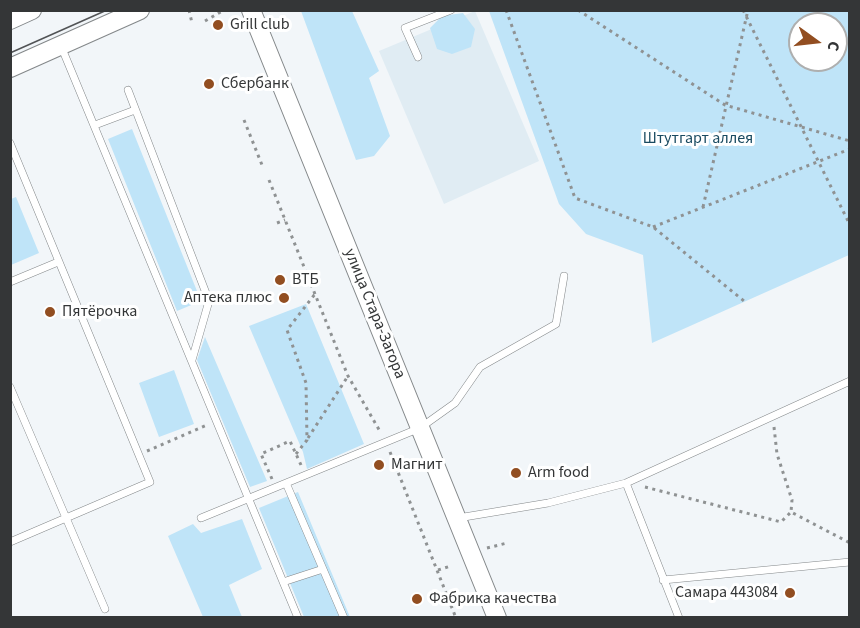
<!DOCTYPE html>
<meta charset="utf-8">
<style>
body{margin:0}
#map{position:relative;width:860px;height:628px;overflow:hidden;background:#f2f6f9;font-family:"Source Sans 3",sans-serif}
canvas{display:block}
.frame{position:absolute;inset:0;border:12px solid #343637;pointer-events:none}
.north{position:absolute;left:788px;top:12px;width:60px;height:60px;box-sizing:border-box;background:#fff;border:2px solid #aeafaf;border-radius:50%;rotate:105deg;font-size:16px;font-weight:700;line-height:24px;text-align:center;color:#343637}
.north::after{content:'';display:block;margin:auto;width:21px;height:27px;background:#924e21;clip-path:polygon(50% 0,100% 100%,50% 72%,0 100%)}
</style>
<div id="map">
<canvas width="860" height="628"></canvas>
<div class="frame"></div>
<div class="north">С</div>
</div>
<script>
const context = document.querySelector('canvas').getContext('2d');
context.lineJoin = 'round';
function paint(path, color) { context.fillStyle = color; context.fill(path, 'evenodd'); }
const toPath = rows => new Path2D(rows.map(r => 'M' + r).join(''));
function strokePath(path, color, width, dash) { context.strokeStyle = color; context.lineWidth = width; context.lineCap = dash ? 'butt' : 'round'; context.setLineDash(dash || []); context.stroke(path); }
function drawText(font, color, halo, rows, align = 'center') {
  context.font = font + ' "Source Sans 3",sans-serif'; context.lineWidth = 6; context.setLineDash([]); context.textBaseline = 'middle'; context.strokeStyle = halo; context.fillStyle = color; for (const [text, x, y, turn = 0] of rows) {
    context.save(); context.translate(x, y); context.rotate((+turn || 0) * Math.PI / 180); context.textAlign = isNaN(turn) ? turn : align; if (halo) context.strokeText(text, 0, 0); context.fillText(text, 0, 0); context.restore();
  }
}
paint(toPath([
 [475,11,539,161,444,204,379,51]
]), '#e0ecf3');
paint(toPath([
 [301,11,352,11,379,71,369,78,390,136,374,156,356,160],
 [489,11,849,11,849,255,652,343,643,255,586,234,559,204],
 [800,24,836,24,836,60,800,60],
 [463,13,475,29,471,47,452,54,437,49,430,28,442,16],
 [132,129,201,301,177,311,108,139],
 [16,197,39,253,11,265,11,199],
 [306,304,364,444,307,469,303,452,249,326],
 [205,337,267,481,250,487,197,360],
 [174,370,194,424,159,437,139,383],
 [298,492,350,617,304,617,259,508],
 [242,519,262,569,229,585,242,617,203,617,168,536,193,524,201,533]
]), '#bfe4f8');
const lane = toPath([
 [61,46,298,618],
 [418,57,405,28,451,10],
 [128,90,209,301,192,360],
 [95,125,135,110],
 [10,143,150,482,10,542],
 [10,282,58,262],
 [10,387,105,609],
 [286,483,344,618],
 [626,483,679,618],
 [201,518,420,428,455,403,480,367,556,324,564,276],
 [458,518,548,503,626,483,850,381],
 [663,580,850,562],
 [283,582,323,569]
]);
const secondary = toPath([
 [251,10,497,618],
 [10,20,32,10],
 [10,68,140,10]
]);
strokePath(lane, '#84888a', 8);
strokePath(secondary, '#84888a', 20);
strokePath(toPath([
 [189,10,192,23],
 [506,10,575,198,653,227,744,301],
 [578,10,725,105,850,141],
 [743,10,850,225],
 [205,21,224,10],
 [244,120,262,165],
 [269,180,348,376,381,433],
 [703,207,748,10],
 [277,223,285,220],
 [653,227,850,149],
 [774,427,777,454,792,500,791,512,850,543],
 [308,438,348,376],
 [147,451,207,425],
 [390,452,456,618],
 [296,454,307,440,306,383,287,330,315,294],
 [272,479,261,454,290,441,301,465],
 [645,487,781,522,791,512],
 [487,548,507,543],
 [438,570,451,566]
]), '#8f9293', 3, [3, 4.5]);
strokePath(lane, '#fff', 7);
strokePath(secondary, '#fff', 18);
strokePath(toPath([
 [10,53,107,10]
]), '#515355', 1.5);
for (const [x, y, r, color] of [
 [218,25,6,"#924e21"],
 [209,84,6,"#924e21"],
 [280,280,6,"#924e21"],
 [284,298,6,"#924e21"],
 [50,312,6,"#924e21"],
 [379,465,6,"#924e21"],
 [516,473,6,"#924e21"],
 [790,593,6,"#924e21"],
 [417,599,6,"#924e21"]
]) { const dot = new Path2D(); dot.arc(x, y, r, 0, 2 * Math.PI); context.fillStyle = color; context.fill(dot); strokePath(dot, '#fff', 2); }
drawText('16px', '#343637', '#fff', [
 ["Grill club",230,25],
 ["Сбербанк",221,84],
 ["ВТБ",292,280],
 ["Аптека плюс",272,298,"right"],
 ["Пятёрочка",62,312],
 ["Магнит",391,465],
 ["Arm food",528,473],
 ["Самара 443084",778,593,"right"],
 ["Фабрика качества",429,599]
], 'left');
drawText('16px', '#194a60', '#fff', [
 ["Штутгарт аллея",698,139]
]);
drawText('16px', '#343637', '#fff', [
 ["улица Стара-Загора",374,314,68]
]);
</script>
